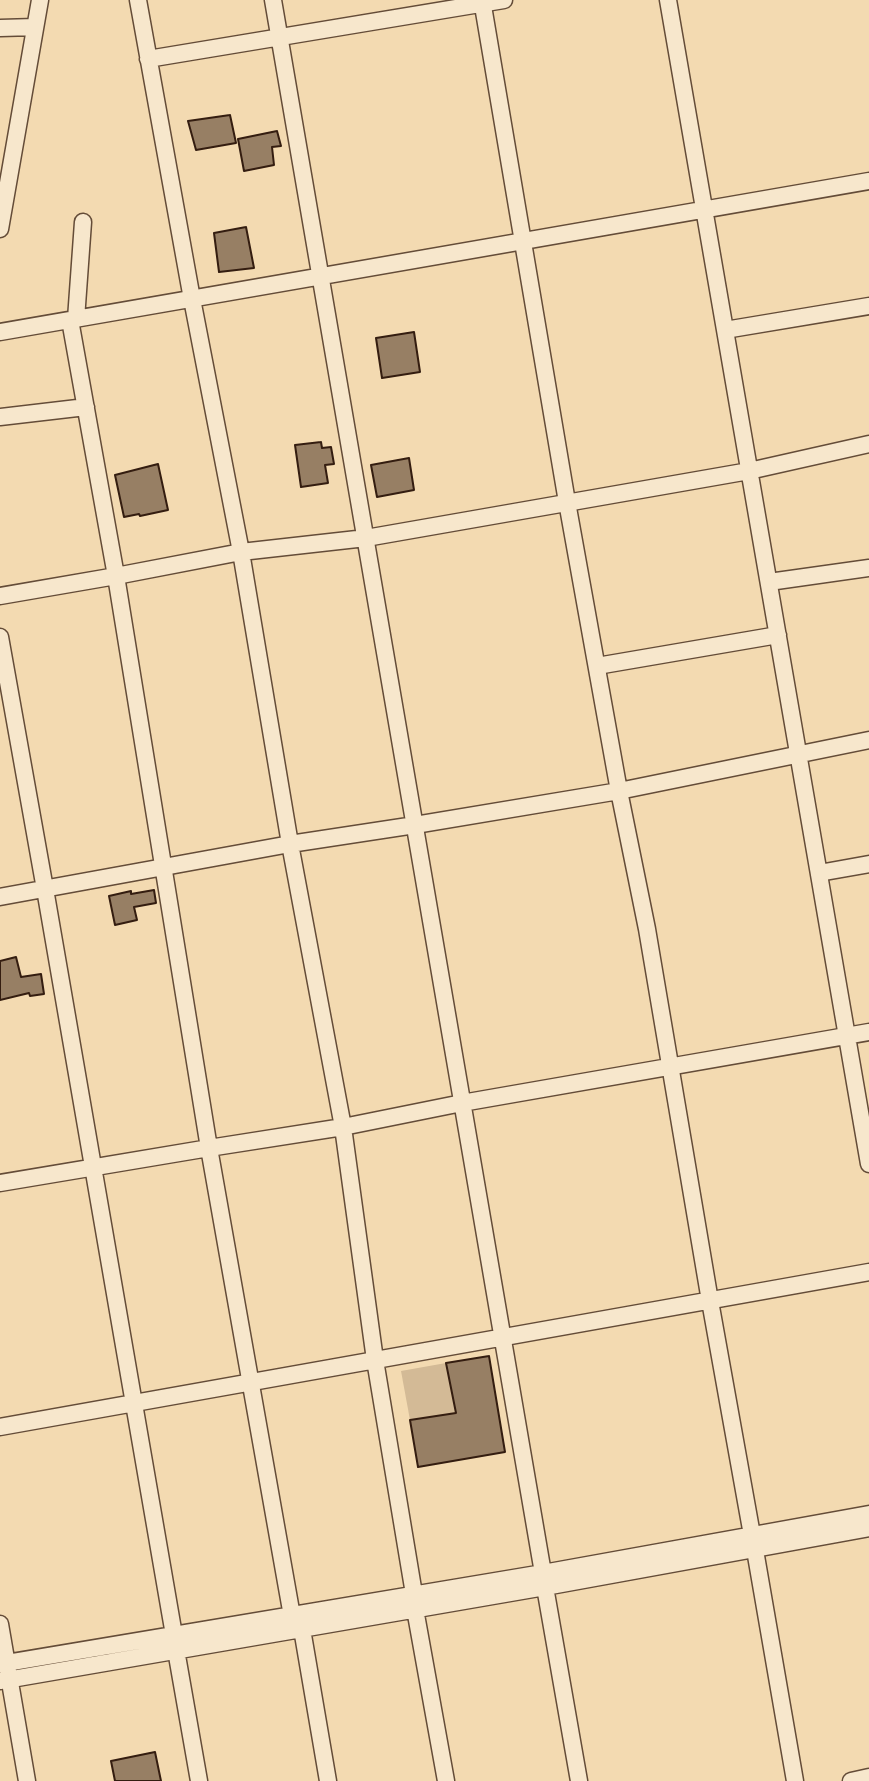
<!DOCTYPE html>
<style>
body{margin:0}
canvas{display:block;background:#f3dab1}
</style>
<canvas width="869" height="1781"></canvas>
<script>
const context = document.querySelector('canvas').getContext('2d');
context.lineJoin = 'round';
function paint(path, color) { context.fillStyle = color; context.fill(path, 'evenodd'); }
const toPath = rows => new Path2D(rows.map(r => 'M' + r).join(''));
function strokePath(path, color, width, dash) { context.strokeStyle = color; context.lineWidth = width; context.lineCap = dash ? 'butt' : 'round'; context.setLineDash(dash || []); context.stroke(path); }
paint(toPath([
 [446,1363,456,1413,410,1420,401,1371]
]), '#d3ba96');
const building = toPath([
 [230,115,236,143,196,150,188,121,230,115],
 [277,131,281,146,272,147,274,165,244,171,238,139,277,131],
 [246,227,254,268,219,272,214,233,246,227],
 [414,332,420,372,382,378,376,338,414,332],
 [321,442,322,448,331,447,334,464,325,465,328,483,301,487,295,445,321,442],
 [409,458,414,490,377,497,371,465,409,458],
 [158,464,168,510,140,516,139,514,124,517,115,475,158,464],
 [154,890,156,903,134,907,137,920,115,925,109,896,131,891,131,894,154,890],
 [16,957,21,977,41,974,44,994,30,996,29,993,0,1000,0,961,16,957],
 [489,1356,505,1452,418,1467,410,1420,456,1413,446,1363,489,1356],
 [155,1752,161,1781,115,1781,111,1761,155,1752]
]);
paint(building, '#977f64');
strokePath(building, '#341d10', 2);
const minor = toPath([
 [138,0,192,299,241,552,290,844,343,1127,375,1360,414,1594],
 [273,0,543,1573],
 [482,0,567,502,619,791,647,929,710,1301,752,1535],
 [668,0,869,1164],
 [0,28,35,27],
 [148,59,504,0],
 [0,229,40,0],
 [76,319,83,222],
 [70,320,116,576,209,1148,292,1616],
 [725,330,869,306],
 [0,332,869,181],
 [0,417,86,407],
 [769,582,869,568],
 [0,596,116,576,241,552,366,538,749,471,869,444],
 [0,637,45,889,174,1635],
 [597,666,778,635],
 [819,873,869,864],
 [0,897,290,844,415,825,619,791,869,740],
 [0,1183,209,1148,343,1127,462,1103,869,1032],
 [0,1427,869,1272],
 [755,1550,795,1781],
 [545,1587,579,1781],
 [415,1609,446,1781],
 [0,1624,27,1781],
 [302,1629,328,1781],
 [176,1650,199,1781],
 [0,1664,543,1573,869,1514],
 [0,1681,545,1587,869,1528],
 [851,1781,869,1777]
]);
strokePath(minor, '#644c38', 19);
strokePath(minor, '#f7e7cc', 16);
</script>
